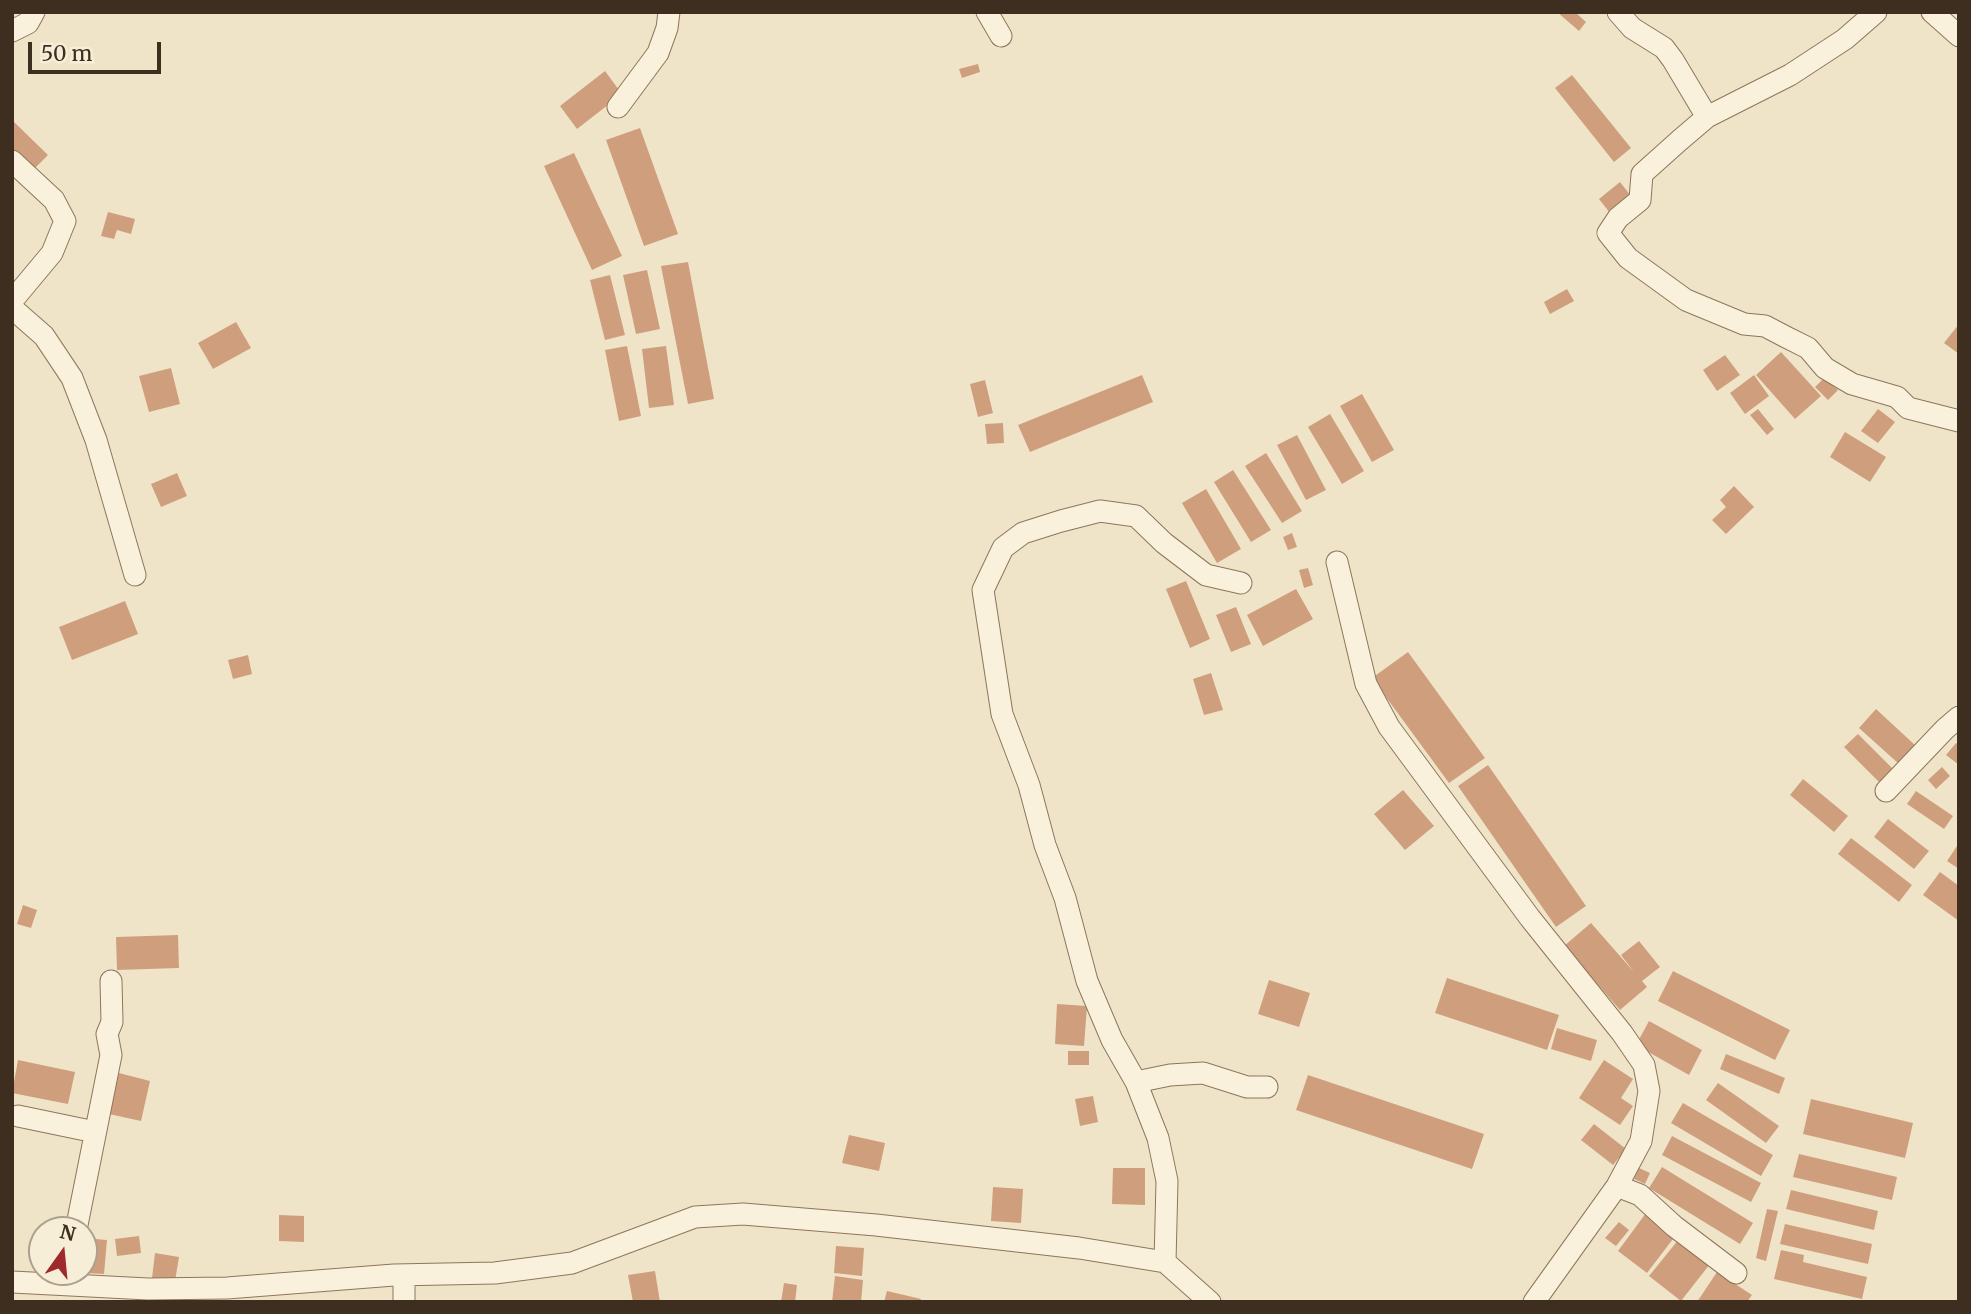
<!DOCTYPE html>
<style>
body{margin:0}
#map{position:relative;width:1971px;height:1314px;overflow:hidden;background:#f0e4c8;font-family:Merriweather,serif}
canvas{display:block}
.frame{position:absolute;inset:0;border:14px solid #3d2e20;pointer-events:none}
.north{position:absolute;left:28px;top:1216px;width:70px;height:70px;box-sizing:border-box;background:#f7eed8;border:2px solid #ada18e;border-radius:50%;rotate:15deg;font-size:19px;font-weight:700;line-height:28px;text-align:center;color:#3d2e20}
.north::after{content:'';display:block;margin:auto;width:24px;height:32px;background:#9e2a2b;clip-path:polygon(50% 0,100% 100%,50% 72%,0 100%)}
.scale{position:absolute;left:28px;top:42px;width:133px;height:32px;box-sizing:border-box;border:4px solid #3d2e20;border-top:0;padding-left:9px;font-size:21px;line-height:24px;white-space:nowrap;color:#3d2e20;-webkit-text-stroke:5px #f7eed8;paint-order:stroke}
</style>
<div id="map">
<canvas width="1971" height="1314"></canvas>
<div class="frame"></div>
<div class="north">N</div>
<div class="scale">50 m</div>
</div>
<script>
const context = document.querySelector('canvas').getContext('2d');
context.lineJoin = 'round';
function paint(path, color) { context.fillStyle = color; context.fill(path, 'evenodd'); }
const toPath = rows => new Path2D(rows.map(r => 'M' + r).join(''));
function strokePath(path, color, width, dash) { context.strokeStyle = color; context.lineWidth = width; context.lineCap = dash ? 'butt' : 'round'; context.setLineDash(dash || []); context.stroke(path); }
paint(toPath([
 [1557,12,1575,12,1586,22,1579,31],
 [978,64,980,72,962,78,959,69],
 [605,71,622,94,577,129,560,106],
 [1572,75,1631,148,1614,162,1555,88],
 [12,120,48,155,33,170,12,150],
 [640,128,678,234,644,246,606,140],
 [574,153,622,256,592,270,544,166],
 [1620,182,1631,196,1610,213,1599,199],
 [108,212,135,219,131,234,117,230,114,239,101,236],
 [688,262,714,399,688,404,661,266],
 [647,270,660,329,636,334,623,275],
 [610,275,625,335,605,340,590,280],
 [1567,289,1574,301,1550,314,1544,302],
 [236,322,251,348,213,369,198,343],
 [1959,324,1959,354,1944,343],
 [627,346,641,416,619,421,605,350],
 [666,346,674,405,649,408,642,349],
 [1781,352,1821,396,1795,419,1756,375],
 [1725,355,1740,375,1717,391,1703,370],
 [171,368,180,404,149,412,139,376],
 [1142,375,1153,402,1030,452,1018,425],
 [1754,375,1769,396,1745,414,1730,393],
 [1824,378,1838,390,1828,400,1815,387],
 [985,380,993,413,978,417,970,384],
 [1362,394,1394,450,1372,462,1340,406],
 [1758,409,1774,429,1767,435,1750,415],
 [1878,409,1895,422,1878,443,1861,431],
 [1330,414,1364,471,1342,484,1308,427],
 [1003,423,1004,443,987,444,985,424],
 [1845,432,1886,457,1870,482,1830,457],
 [1297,435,1326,490,1306,500,1277,445],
 [1266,453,1302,511,1282,523,1245,466],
 [1233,470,1271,530,1251,542,1214,482],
 [177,473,187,496,161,507,151,484],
 [1734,486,1754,507,1726,534,1712,520,1726,507,1720,500],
 [1206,489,1241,549,1217,563,1182,503],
 [1292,533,1297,547,1288,550,1283,537],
 [1308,568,1313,585,1304,588,1299,570],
 [1186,581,1210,639,1190,648,1166,589],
 [1296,589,1313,619,1263,646,1247,615],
 [125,601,138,634,72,660,59,627],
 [1236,607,1251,644,1231,652,1216,615],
 [1408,652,1485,758,1449,783,1372,678],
 [248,655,252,674,233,679,228,660],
 [1211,673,1223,710,1204,715,1193,679],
 [1876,709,1916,746,1899,764,1859,728],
 [1858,734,1899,775,1886,789,1844,747],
 [1956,743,1959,745,1959,765,1946,755],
 [1488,765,1586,906,1556,927,1458,786],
 [1942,767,1950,776,1936,789,1928,780],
 [1803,779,1848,816,1834,832,1790,795],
 [1403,790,1434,826,1405,850,1374,814],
 [1916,791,1953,816,1944,829,1907,804],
 [1888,819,1929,851,1914,869,1874,837],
 [1851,838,1912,885,1899,902,1838,854],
 [1959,843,1959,869,1947,861],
 [1940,872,1959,886,1959,921,1923,895],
 [23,905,37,910,31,928,17,924],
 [1591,923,1634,972,1621,955,1639,941,1660,967,1642,981,1647,987,1620,1010,1564,946],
 [178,935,179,968,117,970,116,937],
 [1673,971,1790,1030,1775,1060,1658,1001],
 [1447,978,1559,1015,1547,1050,1435,1013],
 [1269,980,1310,993,1299,1027,1258,1014],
 [1057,1004,1087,1006,1084,1046,1055,1044],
 [1649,1021,1702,1050,1689,1075,1636,1045],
 [1557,1028,1597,1040,1591,1061,1551,1049],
 [1068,1051,1089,1051,1089,1065,1068,1065],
 [1726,1054,1785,1078,1779,1094,1720,1069],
 [18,1060,75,1072,68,1104,12,1093],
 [1604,1060,1633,1079,1621,1098,1633,1106,1620,1125,1579,1098],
 [119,1073,150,1081,141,1121,109,1114],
 [1308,1075,1484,1134,1472,1169,1296,1110],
 [1718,1083,1779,1126,1766,1143,1706,1100],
 [1093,1096,1098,1122,1080,1126,1075,1099],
 [1811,1099,1913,1123,1905,1158,1803,1134],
 [1683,1103,1773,1155,1761,1176,1671,1123],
 [1594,1124,1626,1149,1613,1165,1581,1140],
 [849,1135,885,1143,879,1171,842,1163],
 [1672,1136,1761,1183,1751,1202,1662,1155],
 [1799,1154,1897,1177,1892,1200,1793,1177],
 [1662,1167,1753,1223,1740,1244,1649,1188],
 [1113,1168,1145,1168,1145,1205,1112,1204],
 [1639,1168,1650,1173,1645,1184,1634,1179],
 [993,1187,1023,1189,1021,1223,991,1221],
 [1791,1190,1878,1211,1874,1230,1786,1209],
 [1767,1209,1778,1211,1766,1261,1756,1258],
 [1646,1213,1676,1235,1647,1273,1618,1251],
 [279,1215,304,1216,304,1242,279,1241],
 [1619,1222,1629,1230,1616,1246,1605,1238],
 [1785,1224,1872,1244,1868,1264,1780,1244],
 [139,1236,141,1253,117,1256,115,1239],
 [84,1238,107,1240,104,1274,84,1273],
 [1679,1239,1710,1264,1681,1301,1649,1276],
 [836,1246,864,1248,862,1276,834,1273],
 [1781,1250,1804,1255,1803,1262,1867,1277,1862,1299,1774,1279],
 [155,1253,179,1257,175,1281,152,1278],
 [655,1271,660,1302,633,1302,628,1275],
 [1717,1272,1752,1295,1747,1302,1697,1302],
 [835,1276,863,1280,861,1302,832,1302],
 [784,1283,797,1285,795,1302,781,1302],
 [887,1291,921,1299,920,1302,884,1302]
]), '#cf9f7d');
const minor = toPath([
 [987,12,1001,36],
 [1618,12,1632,28,1664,48,1673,60,1707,117],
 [1876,12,1845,39,1790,75,1707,117,1680,140,1642,174,1640,200,1618,218,1608,233,1628,258,1686,300,1744,324,1765,326,1786,337,1808,348,1825,368,1852,384,1897,397,1908,408,1959,421],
 [1932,12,1959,36],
 [12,31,28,23,34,12],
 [618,107,658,53,667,28,669,12],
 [12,161,54,200,65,221,52,253,12,301],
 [12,308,44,336,72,378,96,440,135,575],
 [1337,562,1366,684,1389,727,1530,918,1622,1033,1644,1065,1649,1091,1641,1141,1617,1186,1534,1302],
 [1886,791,1945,729,1959,717],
 [1136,1082,1112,1040,1087,981,1065,898,1045,845,1029,785,1002,714,983,590,1003,548,1023,533,1061,521,1100,511,1136,516,1164,543,1206,575,1241,583],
 [18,1116,95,1132],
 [1617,1186,1640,1195,1674,1226,1736,1273],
 [76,1230,111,1055,107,1034,112,1022,111,981],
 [1165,1262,1167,1181,1158,1138,1136,1082,1170,1075,1203,1073,1247,1087,1267,1087],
 [12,1282,148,1289,227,1288,394,1275,495,1273,572,1263,695,1217,743,1214,876,1225,1079,1248,1165,1262,1210,1302],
 [404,1302,404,1275]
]);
strokePath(minor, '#8d765c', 23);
strokePath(minor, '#faf1dc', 21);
</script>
